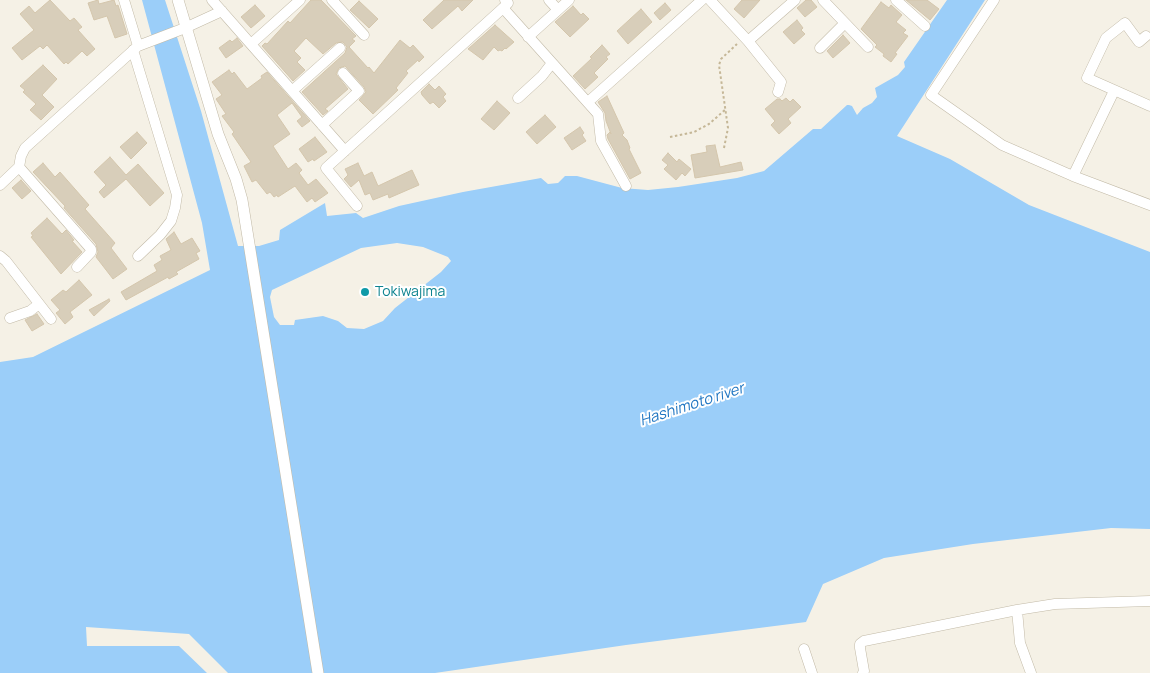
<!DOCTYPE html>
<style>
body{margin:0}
canvas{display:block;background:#f5f1e6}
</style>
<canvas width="1150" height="673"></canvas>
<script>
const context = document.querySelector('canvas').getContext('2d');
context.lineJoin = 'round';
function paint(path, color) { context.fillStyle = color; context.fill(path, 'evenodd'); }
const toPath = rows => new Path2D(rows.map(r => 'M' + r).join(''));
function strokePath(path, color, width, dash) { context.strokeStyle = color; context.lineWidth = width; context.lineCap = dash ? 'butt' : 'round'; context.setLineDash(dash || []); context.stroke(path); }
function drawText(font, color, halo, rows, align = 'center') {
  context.font = font + ' Manrope,sans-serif'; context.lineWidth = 4; context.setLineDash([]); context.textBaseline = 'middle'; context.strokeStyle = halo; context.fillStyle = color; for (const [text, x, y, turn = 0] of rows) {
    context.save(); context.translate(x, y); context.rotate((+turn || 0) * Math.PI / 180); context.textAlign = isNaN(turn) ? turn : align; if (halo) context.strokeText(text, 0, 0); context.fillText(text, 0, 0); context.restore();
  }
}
paint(toPath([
 [142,0,165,0,201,111,238,246,259,246,279,240,280,230,325,203,327,216,356,213,363,218,399,206,463,192,541,178,548,184,558,183,565,176,577,176,622,188,648,190,678,187,737,178,764,171,813,129,821,129,847,105,849,105,852,106,857,115,863,108,872,103,877,97,875,88,898,75,905,67,904,62,947,0,985,0,897,136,950,159,1029,205,1150,252,1150,529,1111,528,973,544,884,558,823,584,806,622,626,645,435,673,0,673,0,362,33,357,210,270,202,223],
 [397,243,423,247,448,257,451,261,441,272,395,308,383,321,364,329,347,328,338,321,323,316,295,320,294,325,280,325,274,317,270,297,272,290,361,248]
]), '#9bcef9');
paint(toPath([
 [86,627,189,634,228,673,207,673,179,646,87,646]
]), '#f5f1e6');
const building = toPath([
 [50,0,70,21,74,18,82,27,78,30,95,49,87,56,82,51,68,64,66,62,64,64,47,45,43,49,40,46,22,60,12,48,34,30,20,14,29,6,35,13,50,0],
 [98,0,99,4,114,0,116,6,118,5,127,34,115,38,107,16,94,20,88,3,98,0],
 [311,0,321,0,356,36,352,39,355,41,349,47,368,68,369,67,374,73,400,40,410,48,413,45,424,57,419,62,418,60,406,71,408,73,396,88,398,90,373,114,359,100,366,92,364,87,345,66,339,68,336,74,348,89,325,109,328,111,323,115,302,92,345,53,347,47,343,42,336,43,323,54,306,38,294,51,301,58,297,62,305,70,293,81,262,46,265,43,267,44,288,21,290,23,311,0],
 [444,0,473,0,462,11,458,6,432,29,423,20,444,0],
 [742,0,760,0,744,18,734,9,742,0],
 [806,0,811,0,817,7,805,17,797,8,806,0],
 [906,0,927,0,939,9,930,20,906,0],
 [359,1,378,19,369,28,350,10,359,1],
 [881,2,889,8,891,5,902,15,896,22,906,30,903,33,908,36,895,53,897,54,891,62,883,56,884,54,875,47,877,45,861,29,881,2],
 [665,3,671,10,660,20,654,13,665,3],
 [255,5,265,16,251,28,241,17,255,5],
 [573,6,581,15,583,13,589,19,570,37,555,22,573,6],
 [641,9,652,22,628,44,617,31,641,9],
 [797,20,803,28,801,30,805,34,794,44,783,32,797,20],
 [495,25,514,42,506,49,505,48,502,51,500,50,498,51,494,47,483,60,468,49,495,25],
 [843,35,850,43,833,58,827,51,843,35],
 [237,38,243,46,226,58,219,48,230,40,232,42,237,38],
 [602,45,610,54,606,57,608,59,594,73,598,77,585,89,573,76,592,58,590,57,602,45],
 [43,65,57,79,42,95,54,107,41,120,30,110,36,104,23,92,25,90,20,86,43,65],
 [229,70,232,74,234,72,247,89,262,78,261,76,267,72,310,121,302,127,297,121,302,117,292,103,277,115,290,134,273,146,288,169,296,163,302,170,299,173,308,185,316,179,328,193,315,202,312,198,307,202,295,186,278,197,277,195,274,197,270,192,267,194,256,180,252,182,244,166,251,162,232,134,234,132,222,116,226,114,216,99,222,95,212,82,229,70],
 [429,84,435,90,439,86,446,94,443,97,446,101,439,108,433,102,430,104,422,95,421,92,429,84],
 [607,96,624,133,622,135,627,140,630,148,629,149,641,173,630,179,608,139,607,135,610,132,611,134,606,121,605,113,598,102,607,96],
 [780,99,782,101,786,98,790,102,793,99,801,107,788,119,791,123,779,134,771,125,775,121,765,109,777,99,780,99],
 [497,101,510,113,494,130,481,119,497,101],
 [545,115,556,127,537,144,526,132,545,115],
 [580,127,584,133,582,135,586,141,572,150,564,138,580,127],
 [137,132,147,143,131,159,120,147,137,132],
 [315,137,327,152,314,161,313,159,308,162,299,149,315,137],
 [715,145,720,167,741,162,743,170,695,178,691,155,707,152,706,146,715,145],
 [668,153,677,162,679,159,691,169,685,176,682,173,676,180,664,169,668,165,662,160,668,153],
 [110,157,126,175,138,164,164,193,150,206,126,179,104,198,99,192,106,185,94,172,110,157],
 [43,163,55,177,60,172,89,205,85,209,115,243,111,248,127,269,113,279,96,257,98,252,96,244,64,208,65,206,33,172,43,163],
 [358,163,364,176,372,172,378,186,412,170,419,185,389,198,388,194,373,200,370,193,365,195,359,180,351,187,344,179,348,175,345,169,358,163],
 [21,180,31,191,22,199,12,188,21,180],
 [47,218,62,234,66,230,74,240,72,241,82,252,61,274,31,237,33,236,31,233,47,218],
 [174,232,181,244,192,238,200,251,196,253,199,259,176,272,178,274,169,279,168,277,126,300,121,292,157,271,154,265,162,260,160,256,171,250,166,239,174,232],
 [79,280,92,295,70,312,73,317,65,324,56,313,60,310,51,300,63,290,66,292,79,280],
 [109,299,110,301,94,316,89,310,109,299],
 [37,314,44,324,32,331,25,320,37,314]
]);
paint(building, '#d8ceba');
strokePath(building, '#d4c6ac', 1);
const minor = toPath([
 [124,0,138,46],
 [212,0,345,151],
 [332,0,364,35],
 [549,0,558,10],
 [710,0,748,41,795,0],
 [823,0,868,47],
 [896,0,925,26],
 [994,0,931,95,1002,145,1073,176,1150,205],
 [503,8,598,114,601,141,626,186],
 [1146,36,1139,42,1125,23,1106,38,1087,78,1150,106],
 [528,37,569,0],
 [748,41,781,82,778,92],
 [251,44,300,0],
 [820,48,845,23],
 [133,50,177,195,175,208,171,221,160,235,138,256],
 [292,91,340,48],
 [518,98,542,76,552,63],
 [588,102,702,0],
 [322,125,359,91,343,73],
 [19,167,91,249,91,252,77,267],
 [1073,176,1114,91],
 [0,185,19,167,21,156,25,148,138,46,185,28,222,11],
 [357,206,326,168,503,8,508,3,505,0],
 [0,256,6,261,51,319],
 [10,318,30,311,39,304],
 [1017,610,1055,604,1150,601],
 [804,649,812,673],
 [863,673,864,671,860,648,860,644,864,641,1017,610,1020,643,1031,673]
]);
const tertiary = toPath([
 [178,0,218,134,236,179,242,200,318,673]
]);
strokePath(minor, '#c2baa7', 11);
strokePath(tertiary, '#c2baa7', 12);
strokePath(toPath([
 [670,137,694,132,709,124,726,109],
 [724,148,728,128,719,65,721,59,737,44]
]), '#c5b797', 2, [2.5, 2.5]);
strokePath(minor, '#fff', 10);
strokePath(tertiary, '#fff', 11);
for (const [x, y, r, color] of [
 [365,292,5,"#0f9aa8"]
]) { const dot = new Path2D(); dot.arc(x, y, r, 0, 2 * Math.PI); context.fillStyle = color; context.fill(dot); strokePath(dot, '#fff', 2); }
drawText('14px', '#0d838f', '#fff', [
 ["Tokiwajima",375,292]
], 'left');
drawText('italic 15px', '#2076c2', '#fff', [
 ["Hashimoto river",692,405,-18]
]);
</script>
